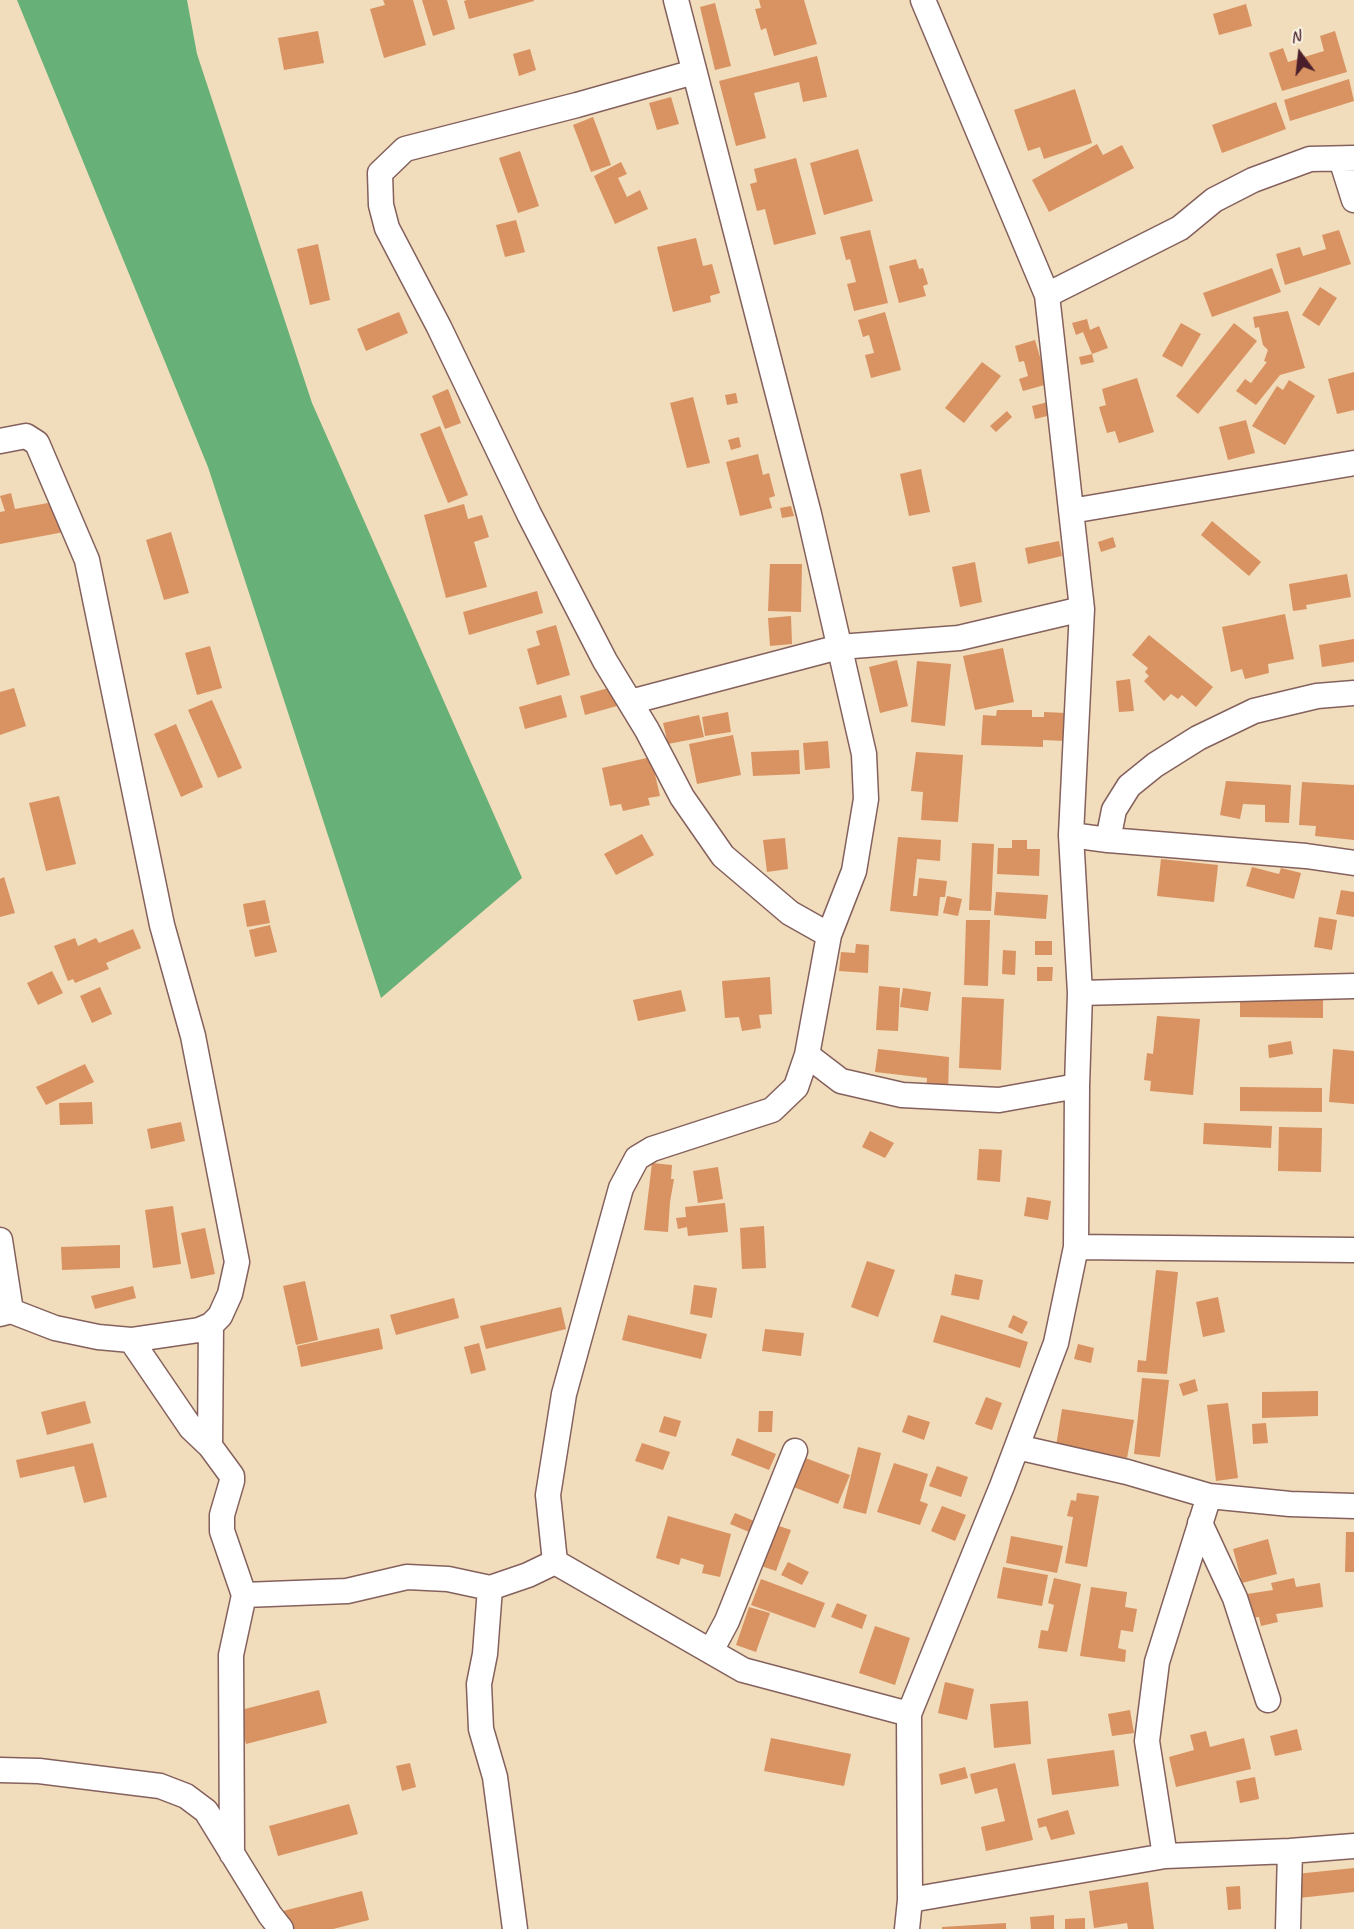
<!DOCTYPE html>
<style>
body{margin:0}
#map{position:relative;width:1354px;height:1929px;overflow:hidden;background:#f1dcbb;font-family:Caveat,sans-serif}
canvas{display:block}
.north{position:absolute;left:1270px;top:24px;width:60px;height:60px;-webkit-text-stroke:4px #fcf5e5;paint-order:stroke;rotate:345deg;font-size:16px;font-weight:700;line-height:24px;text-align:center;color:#4a1f2b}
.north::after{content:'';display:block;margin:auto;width:21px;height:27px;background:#4a1f2b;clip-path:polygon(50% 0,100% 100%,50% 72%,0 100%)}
</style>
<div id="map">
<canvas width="1354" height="1929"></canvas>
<div class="north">N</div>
</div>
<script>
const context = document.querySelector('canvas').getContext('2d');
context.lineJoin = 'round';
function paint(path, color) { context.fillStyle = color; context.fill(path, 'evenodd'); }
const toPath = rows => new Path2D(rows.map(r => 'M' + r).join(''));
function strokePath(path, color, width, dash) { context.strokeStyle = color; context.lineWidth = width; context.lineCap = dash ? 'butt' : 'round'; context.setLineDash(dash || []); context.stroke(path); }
paint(toPath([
 [17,0,187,0,197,54,312,403,522,878,381,998,208,467]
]), '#67b077');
paint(toPath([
 [383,0,413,0,426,45,384,58,370,9,385,5],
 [422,0,447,0,455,29,433,36],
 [467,0,534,0,534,1,469,19,464,1],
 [759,0,804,0,817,44,774,56,766,28,761,30,755,9,761,8],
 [715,3,731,66,715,70,700,7],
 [1246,4,1252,26,1219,35,1213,14],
 [318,31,324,63,284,70,278,38],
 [1335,31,1347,72,1282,91,1269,53,1283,48,1288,62,1324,51,1320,36],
 [530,49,536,70,519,76,513,54],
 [817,56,827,97,803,102,799,82,754,93,766,138,736,146,719,81],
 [1349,79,1354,101,1290,121,1284,100],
 [1075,89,1092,143,1044,159,1040,147,1028,151,1014,110],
 [671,97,679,124,657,130,649,103],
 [1276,102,1286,129,1222,153,1212,125],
 [593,117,611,165,591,172,573,125],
 [1097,144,1103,155,1122,145,1134,168,1049,212,1032,180],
 [858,149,873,201,824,215,810,163],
 [520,151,539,206,518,213,499,158],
 [796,158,816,234,774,245,765,209,757,211,750,184,757,182,754,169],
 [621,162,627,174,618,178,627,197,640,190,648,209,615,224,594,176],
 [516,220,525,252,505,257,496,225],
 [870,230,888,303,854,311,847,284,856,282,850,259,846,260,840,237],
 [1339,230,1351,264,1285,285,1276,254,1300,247,1303,256,1326,249,1322,235],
 [696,238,703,266,712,264,720,293,710,296,711,302,673,312,657,247],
 [318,244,330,300,310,305,297,249],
 [916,259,919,269,923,268,928,284,923,286,926,296,899,303,889,266],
 [1272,268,1281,292,1212,317,1203,293],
 [1320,287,1337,298,1319,326,1302,315],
 [1288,311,1305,368,1280,375,1256,405,1236,391,1245,379,1251,383,1267,362,1264,361,1268,350,1263,345,1259,327,1255,328,1253,317],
 [399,312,408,333,366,351,357,329],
 [885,312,901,370,871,378,865,355,874,353,869,335,863,337,858,320],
 [1087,319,1090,330,1099,326,1108,348,1092,354,1083,332,1076,335,1072,323],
 [1181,323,1201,334,1182,367,1162,356],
 [1234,323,1257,341,1198,414,1176,396],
 [1035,340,1048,384,1023,391,1019,379,1028,376,1024,361,1019,362,1015,346],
 [1092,354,1094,362,1081,365,1079,357],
 [982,362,1001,376,964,423,945,408],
 [1354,372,1354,410,1337,414,1328,379],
 [1137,378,1154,432,1119,443,1115,431,1107,433,1099,407,1106,405,1102,389],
 [1289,380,1315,396,1285,445,1252,426,1277,386,1283,390],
 [448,389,461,423,445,429,432,396],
 [736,393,738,403,727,405,725,395],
 [693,397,710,463,687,468,670,403],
 [1048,402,1051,415,1035,419,1032,406],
 [1007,411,1012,417,996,432,990,426],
 [1246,420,1255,453,1228,460,1219,427],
 [440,426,468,495,448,503,420,434],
 [739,437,741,447,731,450,728,440],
 [758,454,763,475,769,473,775,496,769,498,772,508,740,516,726,462],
 [921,469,930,512,909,516,900,474],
 [11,493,15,509,59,501,64,532,0,544,0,512,5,511,0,496],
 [464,504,468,519,482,515,489,537,474,542,487,587,446,598,424,515],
 [791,506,794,516,782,518,780,508],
 [1212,521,1261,562,1249,576,1201,535],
 [171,532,189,593,164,600,146,540],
 [1113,537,1116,547,1101,552,1098,542],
 [1059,541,1062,556,1028,564,1025,548],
 [975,562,982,602,960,607,952,567],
 [770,564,802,564,801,612,768,611],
 [1347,574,1351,597,1306,605,1307,609,1293,611,1289,584],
 [537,591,543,613,469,635,463,612],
 [1285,614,1294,659,1268,664,1269,673,1245,679,1242,669,1231,672,1222,627],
 [791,616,792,644,770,646,768,618],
 [556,625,570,675,537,685,527,649,540,645,536,631],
 [1149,635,1213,687,1196,707,1182,695,1178,699,1171,694,1164,701,1144,681,1149,676,1145,672,1148,668,1132,655],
 [1354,639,1354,662,1322,667,1319,645],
 [210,646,222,688,197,695,185,653],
 [1003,648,1014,702,975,710,963,656],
 [897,660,908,706,880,713,869,667],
 [917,661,951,664,945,726,911,722],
 [1130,679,1134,711,1119,712,1116,681],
 [619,685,624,704,585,715,580,696],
 [14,688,26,726,0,735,0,692],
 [561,695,567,717,525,729,519,707],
 [212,700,242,768,218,778,188,710],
 [997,710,1032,710,1032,717,1044,717,1044,712,1066,713,1065,741,1043,740,1043,747,981,745,983,715,996,716],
 [728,712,731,732,705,736,702,717],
 [699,715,704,737,668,744,663,723],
 [176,724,203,787,181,797,154,734],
 [733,735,741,775,697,784,689,744],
 [828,741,830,768,805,770,803,743],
 [799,750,800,774,753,776,751,752],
 [916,752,963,755,958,822,921,820,923,792,911,791],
 [651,757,660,796,648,798,650,805,623,811,621,804,610,806,602,768],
 [1226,781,1291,785,1289,823,1265,822,1265,805,1243,804,1240,819,1220,815],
 [1302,782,1354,785,1354,840,1315,836,1316,826,1299,825],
 [59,796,76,864,46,871,29,803],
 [642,834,654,855,616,875,604,854],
 [898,837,941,840,940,861,917,859,913,896,917,896,919,878,947,881,945,897,940,897,938,916,890,911],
 [785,838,788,869,767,872,763,840],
 [1012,840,1027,840,1027,849,1040,849,1039,876,997,874,998,848,1012,848],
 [972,843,994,844,991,911,969,910],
 [1161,859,1218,865,1214,902,1157,896],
 [1252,867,1279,874,1281,868,1301,873,1294,899,1246,886],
 [4,877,15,913,0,917,0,879],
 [1341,890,1354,892,1354,917,1336,914],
 [996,892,1048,895,1046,919,994,915],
 [947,896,962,899,958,916,943,913],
 [265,900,270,923,247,927,243,904],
 [1319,917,1337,920,1332,950,1314,947],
 [966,920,990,920,988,986,964,985],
 [270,925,277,952,255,957,249,930],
 [133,929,141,948,106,963,109,969,75,983,73,979,68,981,54,946,75,938,78,946,96,938,99,943],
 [1035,941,1052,941,1052,955,1035,955],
 [856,944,869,945,868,973,839,971,841,952,855,953],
 [1003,950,1016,951,1015,975,1002,974],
 [1037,967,1053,967,1052,981,1037,981],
 [52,971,63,993,38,1005,27,983],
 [770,977,772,1014,759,1015,761,1028,742,1031,739,1017,725,1018,722,981],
 [879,986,900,988,898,1031,876,1030],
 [100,987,112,1014,92,1023,80,996],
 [903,988,931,992,928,1011,900,1007],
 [681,990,686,1011,638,1021,633,1000],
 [1240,992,1323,993,1323,1018,1240,1017],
 [962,997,1004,999,1001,1070,959,1068],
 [1157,1016,1200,1019,1193,1095,1150,1091,1151,1081,1144,1080,1147,1053,1153,1054],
 [1291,1041,1293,1054,1269,1058,1268,1045],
 [878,1049,949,1057,948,1094,926,1094,927,1078,875,1072],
 [1333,1049,1354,1051,1354,1104,1329,1102],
 [85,1064,94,1082,46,1105,36,1087],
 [1240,1087,1322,1088,1322,1112,1240,1111],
 [92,1102,93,1124,60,1125,59,1103],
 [181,1122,185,1141,151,1149,147,1129],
 [1204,1123,1272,1126,1271,1148,1203,1144],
 [1279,1127,1322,1128,1321,1172,1278,1171],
 [870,1131,894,1143,885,1158,862,1147],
 [979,1149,1002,1150,1000,1182,977,1180],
 [652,1163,672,1165,671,1179,674,1179,670,1202,668,1232,644,1230],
 [718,1167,723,1199,698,1203,693,1171],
 [1027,1197,1051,1201,1048,1220,1024,1216],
 [725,1203,728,1232,688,1236,687,1227,678,1229,676,1218,686,1217,685,1207],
 [173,1206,181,1264,153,1268,145,1210],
 [764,1226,766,1268,742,1269,740,1228],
 [205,1228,215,1274,191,1279,181,1233],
 [120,1245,120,1268,62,1270,61,1247],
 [867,1261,895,1270,878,1317,851,1307],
 [1156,1270,1178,1272,1167,1374,1137,1372,1138,1360,1146,1361],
 [955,1274,983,1280,979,1300,951,1295],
 [305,1281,318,1340,296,1345,283,1286],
 [694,1285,717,1288,712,1318,690,1314],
 [133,1286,136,1298,95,1309,91,1296],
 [1218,1297,1225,1332,1203,1337,1196,1302],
 [454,1298,459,1318,396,1335,390,1315],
 [561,1307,566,1329,486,1349,480,1326],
 [628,1315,707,1334,701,1359,622,1340],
 [941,1315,1028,1342,1020,1368,933,1342],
 [1013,1315,1028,1322,1022,1334,1008,1327],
 [379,1328,383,1349,301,1367,297,1346],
 [765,1329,804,1333,801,1356,762,1351],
 [479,1343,486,1370,471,1374,464,1347],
 [1078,1344,1094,1348,1091,1363,1074,1359],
 [1142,1378,1169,1380,1160,1457,1134,1454],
 [1195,1379,1198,1391,1183,1396,1179,1384],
 [1318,1391,1318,1416,1262,1418,1262,1392],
 [986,1397,1002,1403,992,1430,975,1424],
 [85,1401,91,1423,47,1435,41,1412],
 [1228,1403,1238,1478,1216,1481,1207,1405],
 [1062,1409,1134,1420,1127,1458,1056,1446],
 [759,1411,773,1411,772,1432,758,1432],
 [908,1415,930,1422,924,1440,902,1432],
 [664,1416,681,1421,676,1437,659,1432],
 [1266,1423,1268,1443,1253,1444,1252,1424],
 [737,1438,776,1454,769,1470,731,1455],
 [93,1443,107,1497,84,1503,74,1466,20,1478,16,1460],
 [642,1443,670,1452,663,1470,635,1461],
 [858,1447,881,1453,866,1514,843,1508],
 [795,1454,850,1475,838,1504,783,1483],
 [894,1463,928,1474,920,1501,928,1504,920,1525,877,1512],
 [937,1466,968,1477,961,1497,929,1486],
 [1077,1493,1099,1496,1087,1567,1065,1563,1073,1517,1067,1516,1071,1500,1076,1501],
 [942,1506,966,1515,955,1541,931,1531],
 [735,1513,754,1521,749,1532,730,1524],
 [668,1516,731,1534,720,1577,702,1573,704,1565,681,1558,679,1565,656,1558],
 [770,1523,791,1530,776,1571,755,1564],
 [1346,1532,1354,1532,1354,1572,1345,1572],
 [1011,1536,1063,1546,1057,1573,1006,1563],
 [1268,1539,1277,1574,1242,1583,1233,1549],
 [788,1562,809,1572,802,1585,781,1575],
 [1003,1567,1048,1575,1042,1606,997,1598],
 [1054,1578,1081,1584,1067,1652,1038,1648,1041,1630,1048,1631,1054,1605,1048,1603],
 [1294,1578,1296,1587,1320,1583,1323,1607,1276,1614,1278,1622,1261,1626,1259,1617,1250,1618,1247,1594,1273,1590,1271,1583],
 [761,1579,825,1603,815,1628,751,1605],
 [1091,1587,1127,1592,1125,1607,1137,1609,1133,1632,1121,1630,1118,1648,1126,1650,1125,1662,1080,1656],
 [837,1603,867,1615,862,1629,831,1617],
 [749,1607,770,1613,756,1652,736,1645],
 [875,1626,910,1638,895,1685,859,1673],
 [945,1682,974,1689,967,1720,938,1713],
 [319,1690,327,1723,246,1744,237,1711],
 [1028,1701,1031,1744,994,1748,990,1704],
 [1130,1710,1134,1733,1112,1736,1108,1714],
 [1297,1729,1302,1750,1275,1756,1270,1736],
 [1206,1731,1210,1747,1244,1738,1251,1769,1176,1787,1169,1757,1194,1750,1190,1735],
 [771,1738,851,1754,844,1786,764,1771],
 [1114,1750,1119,1786,1052,1795,1047,1759],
 [410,1763,416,1787,402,1791,396,1766],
 [1015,1763,1033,1840,986,1851,981,1827,1005,1821,997,1788,975,1794,970,1774],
 [965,1767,968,1778,941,1785,939,1774],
 [1255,1777,1259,1799,1240,1803,1236,1781],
 [349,1804,358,1834,278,1856,269,1826],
 [1068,1810,1075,1834,1051,1840,1046,1826,1039,1828,1037,1819],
 [1354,1868,1354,1892,1299,1898,1296,1874],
 [1148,1882,1154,1929,1128,1929,1127,1923,1094,1928,1089,1891],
 [1240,1886,1241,1909,1228,1910,1226,1887],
 [362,1891,369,1920,333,1929,287,1929,283,1911],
 [1054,1915,1054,1929,1031,1929,1030,1917],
 [1085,1918,1085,1929,1065,1929,1065,1919],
 [1006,1923,1006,1929,942,1929,942,1927]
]), '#d99261');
const minor = toPath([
 [694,72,577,105,405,149,380,173,381,205,387,228,439,327,529,514,605,661,647,730,682,797,723,856,790,913,829,935],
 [1341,159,1354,200],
 [1047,295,1180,228,1214,200,1253,180,1310,159,1354,158],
 [0,441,26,436,37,443,87,560,162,925,193,1036,237,1262,230,1294,220,1316,211,1325,199,1330,131,1340,98,1337,55,1328,11,1311,0,1314],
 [1071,511,1354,463],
 [630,702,839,647,959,638,1082,609],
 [1071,835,1108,840,1306,856,1354,863],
 [1108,840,1114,810,1129,786,1155,765,1198,738,1254,711,1317,696,1354,693],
 [1080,993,1354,986],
 [807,1055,841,1081,902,1095,999,1100,1077,1086],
 [0,1240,11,1311],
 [1076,1247,1354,1250],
 [131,1340,191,1428,210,1446,232,1476,232,1481,222,1515,222,1531,244,1595,231,1655,232,1854],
 [210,1446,211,1325],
 [1017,1447,1127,1472,1209,1496,1290,1504,1354,1506],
 [1200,1523,1235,1598,1268,1700],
 [555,1562,548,1495,564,1394,621,1188,637,1158,652,1149,772,1110,796,1087,807,1055,829,935,854,871,866,799,864,754,809,514,676,0],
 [555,1562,743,1670,909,1714],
 [244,1595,347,1591,407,1577,448,1579,490,1588],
 [711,1651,727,1621,795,1451],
 [0,1770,39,1771,160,1786,186,1796,206,1811,270,1915,281,1929],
 [1165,1856,1147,1741,1157,1662,1209,1496],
 [910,1900,909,1714,1002,1486,1056,1343,1076,1247,1077,1086,1080,993,1071,835,1082,609,1047,295,923,0],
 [515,1929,495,1777,481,1729,479,1684,485,1654,490,1588,528,1575,555,1562],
 [907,1929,910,1900,1165,1856,1290,1851,1354,1846],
 [1288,1929,1290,1851]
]);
strokePath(minor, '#84615d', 27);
strokePath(minor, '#fff', 24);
</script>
